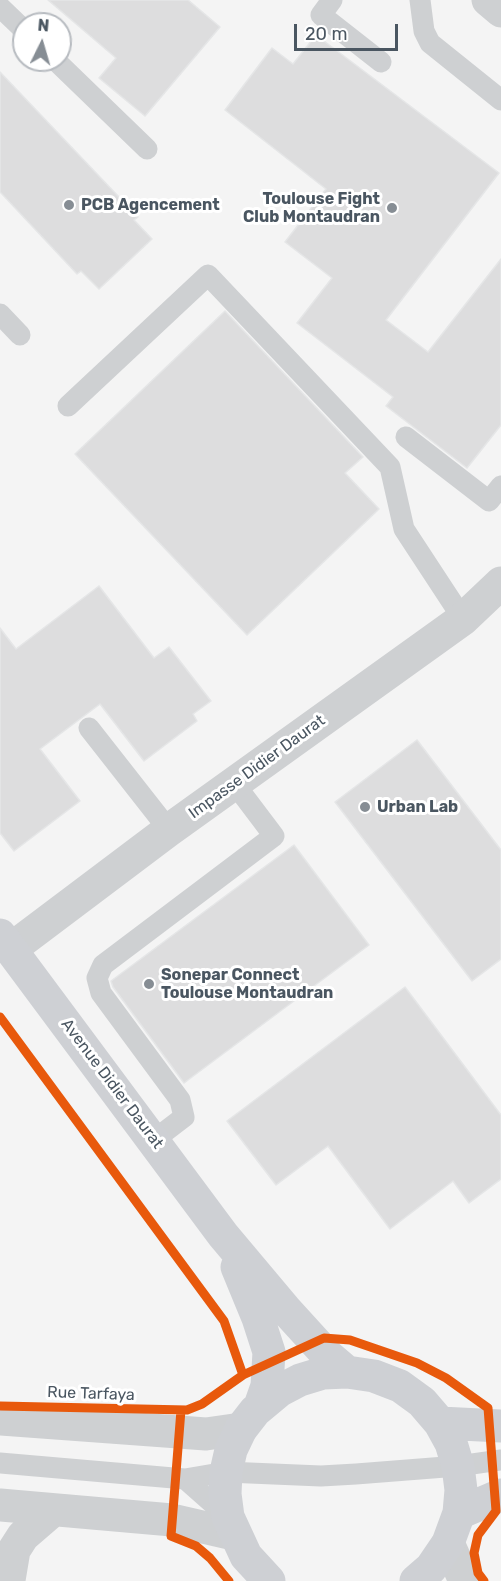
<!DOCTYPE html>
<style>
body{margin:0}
#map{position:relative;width:501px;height:1581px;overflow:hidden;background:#f4f4f4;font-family:Rubik,sans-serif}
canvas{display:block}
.north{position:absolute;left:12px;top:12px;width:60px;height:60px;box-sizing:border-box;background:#fff;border:2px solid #b7bbc0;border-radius:50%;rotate:5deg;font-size:16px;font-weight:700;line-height:24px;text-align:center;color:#4a5661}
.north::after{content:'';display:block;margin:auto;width:21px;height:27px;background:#868d94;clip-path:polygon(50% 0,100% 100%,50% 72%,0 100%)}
.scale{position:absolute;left:294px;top:24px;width:104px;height:27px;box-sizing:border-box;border:3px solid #4a5661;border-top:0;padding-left:8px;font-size:18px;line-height:21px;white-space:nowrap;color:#4a5661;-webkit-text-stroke:4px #fff;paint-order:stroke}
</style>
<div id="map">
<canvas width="501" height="1581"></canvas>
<div class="north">N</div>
<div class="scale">20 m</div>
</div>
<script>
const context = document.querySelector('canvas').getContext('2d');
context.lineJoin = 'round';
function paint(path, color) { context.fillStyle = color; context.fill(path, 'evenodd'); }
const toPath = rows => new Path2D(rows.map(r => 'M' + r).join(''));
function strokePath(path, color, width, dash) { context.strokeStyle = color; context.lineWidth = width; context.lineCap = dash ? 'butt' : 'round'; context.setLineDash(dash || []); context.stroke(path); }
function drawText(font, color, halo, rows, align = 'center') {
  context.font = font + ' Rubik,sans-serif'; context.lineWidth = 6; context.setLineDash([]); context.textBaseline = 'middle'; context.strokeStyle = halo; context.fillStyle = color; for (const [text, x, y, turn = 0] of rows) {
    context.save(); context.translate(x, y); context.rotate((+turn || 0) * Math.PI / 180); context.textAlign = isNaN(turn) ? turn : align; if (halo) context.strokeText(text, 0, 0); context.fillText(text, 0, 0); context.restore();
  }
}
const building = toPath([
 [48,0,188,0,220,27,145,116,99,78,116,58,48,0],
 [316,35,499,173,386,320,428,352,501,259,501,425,467,468,386,406,393,397,297,323,332,278,285,242,326,189,225,110,272,48,293,64,316,35],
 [0,72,138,217,134,220,152,239,99,289,81,271,77,274,0,192,0,72],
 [225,311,363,457,345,473,379,509,247,635,75,454,225,311],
 [99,586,154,658,169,647,211,701,193,714,197,721,144,761,100,704,40,749,80,801,14,851,0,833,0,628,16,649,99,586],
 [417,740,501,850,501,959,472,981,335,802,417,740],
 [294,845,369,945,184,1083,113,987,111,981,294,845],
 [405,987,501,1115,501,1179,469,1203,453,1181,390,1229,328,1146,276,1185,227,1121,405,987]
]);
paint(building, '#ddddde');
strokePath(building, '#e5e6e7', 1.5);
strokePath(toPath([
 [332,0,321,15,381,62],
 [420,0,424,31,430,43,501,100],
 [0,7,24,30],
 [55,60,147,149],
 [0,314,20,335],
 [68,406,208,275,390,467,404,529,463,619],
 [406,437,489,501,501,486],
 [89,728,169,830],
 [154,1140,184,1117,180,1100,101,993,97,978,103,965,274,836,234,783],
 [0,1463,185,1479,226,1472,321,1476,356,1474,458,1466,501,1460],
 [185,1479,228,1517]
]), '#ced0d2', 21);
strokePath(toPath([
 [488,0,501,11],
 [11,949,169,830,463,619,501,583],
 [0,1419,206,1434,241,1429],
 [0,1505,172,1520,233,1534],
 [448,1543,465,1581],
 [9,1580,14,1550,23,1536,52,1511]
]), '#ced0d2', 33);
strokePath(toPath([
 [0,935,223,1235,286,1310,327,1355,347,1372],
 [237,1267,258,1318,269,1352,267,1386,260,1406],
 [440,1423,501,1426],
 [459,1513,501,1495],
 [269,1581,246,1556,228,1517,225,1494,226,1472,231,1450,241,1429,255,1411,279,1391,300,1380,323,1373,347,1372,374,1376,400,1386,422,1402,440,1423,451,1443,458,1466,461,1490,459,1513,448,1543,431,1568,416,1581]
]), '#ced0d4', 33);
strokePath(toPath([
 [0,1017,224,1321,243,1375],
 [0,1406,187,1410,202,1404,243,1375,324,1338,350,1340,417,1363,446,1378,488,1408],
 [181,1410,171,1536,196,1546,210,1558,229,1581],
 [484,1581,478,1573,474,1553,478,1535,496,1511,488,1408]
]), '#e8590c', 9);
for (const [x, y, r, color] of [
 [69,205,6,"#868d94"],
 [392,208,6,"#868d94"],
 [365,807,6,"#868d94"],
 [149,984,6,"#868d94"]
]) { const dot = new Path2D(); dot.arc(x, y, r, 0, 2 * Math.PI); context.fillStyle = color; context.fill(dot); strokePath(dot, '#fff', 2); }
drawText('bold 16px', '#4a5661', '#fff', [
 ["Toulouse Fight",380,199,"right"],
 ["Club Montaudran",380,217,"right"],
 ["PCB Agencement",81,205],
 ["Urban Lab",377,807],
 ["Sonepar Connect",161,975],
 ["Toulouse Montaudran",161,993]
], 'left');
drawText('16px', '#4a5661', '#fff', [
 ["Impasse Didier Daurat",257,767,-36],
 ["Avenue Didier Daurat",112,1084,53],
 ["Rue Tarfaya",91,1394,2]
]);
</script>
